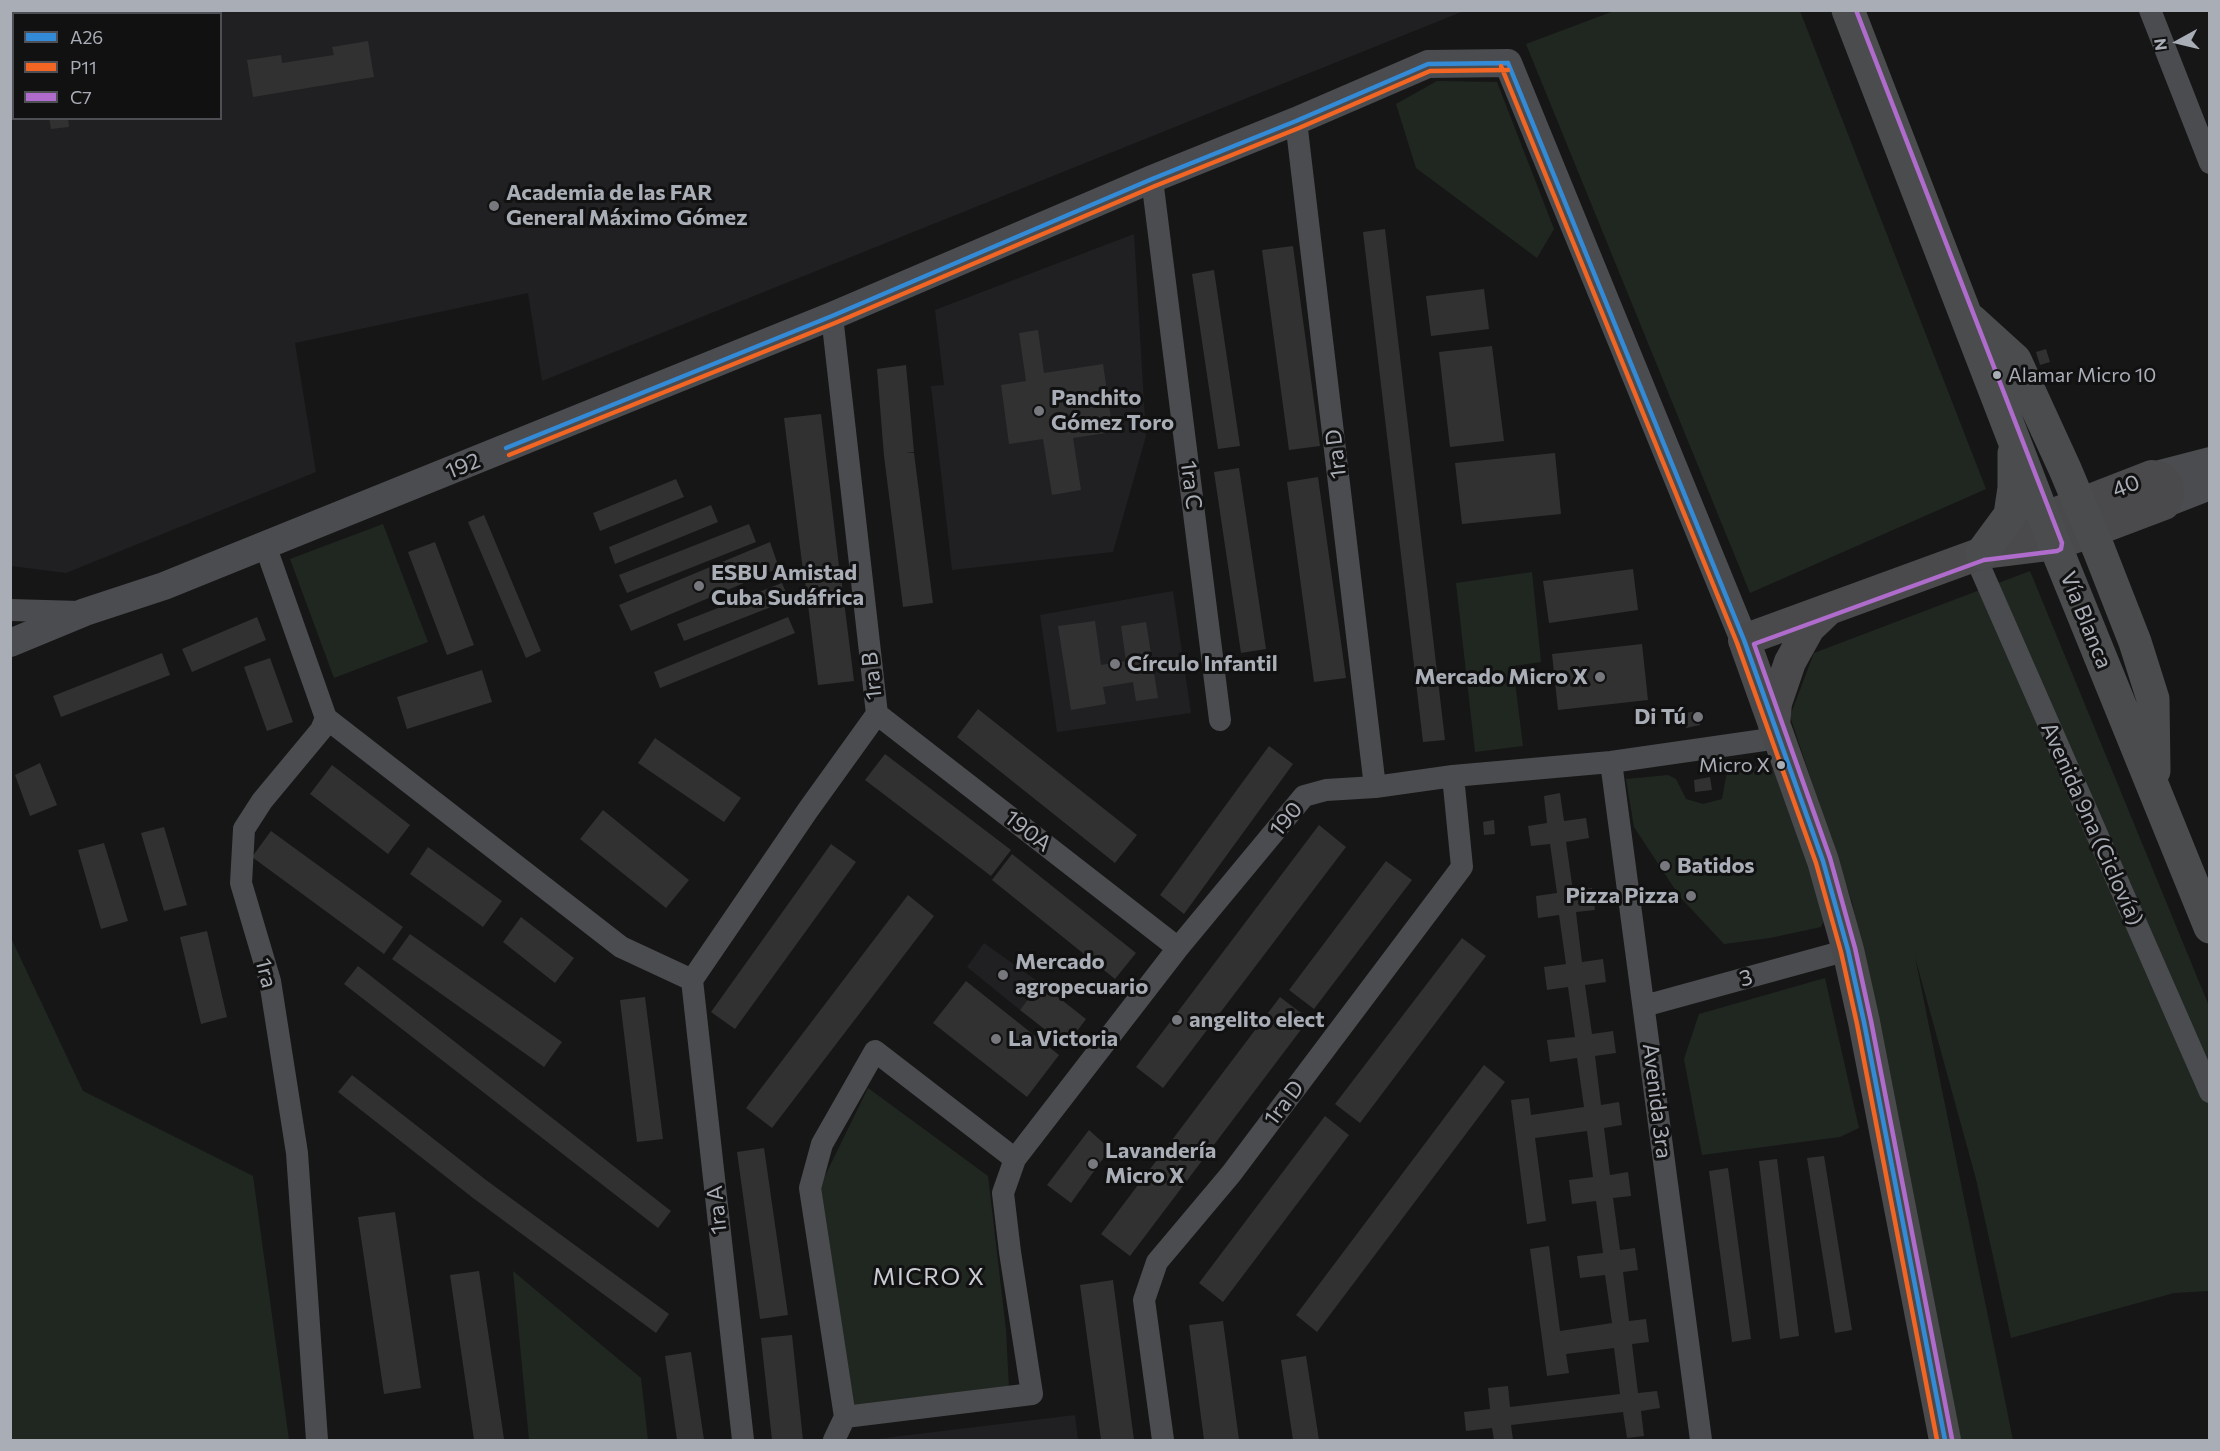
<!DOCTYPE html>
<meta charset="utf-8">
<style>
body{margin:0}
#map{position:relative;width:2220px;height:1451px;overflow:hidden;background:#161617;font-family:Commissioner,sans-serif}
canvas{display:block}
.frame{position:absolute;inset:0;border:12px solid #a9adb6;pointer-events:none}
.legend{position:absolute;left:12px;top:12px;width:210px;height:108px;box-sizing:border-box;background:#111112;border:2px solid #4e4f54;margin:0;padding:8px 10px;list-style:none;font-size:18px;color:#a9adb6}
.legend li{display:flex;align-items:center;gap:12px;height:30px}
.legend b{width:30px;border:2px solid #4e4f54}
.north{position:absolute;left:2148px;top:12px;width:60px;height:60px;-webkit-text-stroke:4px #111112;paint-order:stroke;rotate:262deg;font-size:16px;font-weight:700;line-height:24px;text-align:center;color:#a9adb6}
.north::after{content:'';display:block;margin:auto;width:21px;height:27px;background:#a9adb6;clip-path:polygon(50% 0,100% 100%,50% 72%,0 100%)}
</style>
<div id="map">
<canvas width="2220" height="1451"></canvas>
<div class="frame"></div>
<ul class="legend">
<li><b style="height:8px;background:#338bd7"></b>A26</li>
<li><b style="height:8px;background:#f26522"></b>P11</li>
<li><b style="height:8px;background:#b06ccc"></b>C7</li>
</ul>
<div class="north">N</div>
</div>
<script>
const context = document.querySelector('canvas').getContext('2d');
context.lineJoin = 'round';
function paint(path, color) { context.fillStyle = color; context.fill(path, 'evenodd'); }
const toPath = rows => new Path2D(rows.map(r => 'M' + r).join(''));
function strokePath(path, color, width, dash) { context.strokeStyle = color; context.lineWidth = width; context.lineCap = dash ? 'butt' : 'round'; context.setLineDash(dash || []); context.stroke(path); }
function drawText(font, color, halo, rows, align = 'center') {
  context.font = font + ' Commissioner,sans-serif'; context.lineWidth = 6; context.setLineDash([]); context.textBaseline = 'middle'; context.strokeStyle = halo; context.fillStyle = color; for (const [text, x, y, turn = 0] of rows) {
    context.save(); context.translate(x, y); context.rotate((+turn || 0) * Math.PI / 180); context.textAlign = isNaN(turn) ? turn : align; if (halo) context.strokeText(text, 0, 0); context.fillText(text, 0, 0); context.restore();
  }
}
paint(toPath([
 [11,11,1464,11,542,381,528,293,295,343,316,472,66,573,11,566],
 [14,14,220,14,220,118,14,118],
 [1134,234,1146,436,1113,552,952,570,931,386,944,385,935,310],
 [1173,591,1191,713,1057,732,1040,615],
 [984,943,1040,983,1020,1010,967,967],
 [1075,1415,1078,1440,868,1440]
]), '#202022');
paint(toPath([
 [1614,11,1800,11,1986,489,1750,593,1526,44],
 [1437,81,1497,82,1554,229,1537,258,1416,168,1396,104],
 [383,524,428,642,334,678,290,559],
 [2030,571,2209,1006,2209,1291,2174,1293,2011,1338,1976,1179,1915,957,2013,1440,1961,1440,1852,902,1790,716,1814,653],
 [1532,572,1541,662,1513,666,1523,746,1475,752,1456,583],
 [1763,765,1777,772,1827,914,1821,927,1770,938,1724,944,1680,897,1634,827,1626,779,1668,775,1676,779,1686,799,1703,804,1722,799,1727,772],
 [10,936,83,1091,253,1176,289,1440,11,1440],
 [1825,978,1859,1128,1840,1137,1702,1155,1684,1059,1699,1014],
 [868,1088,988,1176,1006,1330,1009,1388,854,1406,819,1188],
 [513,1271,641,1378,648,1440,529,1440]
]), '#202721');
paint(toPath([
 [76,10,97,10,98,14,77,14],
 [128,10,152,10,152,14,129,14],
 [10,22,14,33,14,81,10,81],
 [368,41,374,77,253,97,247,60,281,55,282,63,334,55,332,47],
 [49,118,68,118,69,127,51,129],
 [1385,229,1445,740,1423,742,1363,232],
 [1293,246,1320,446,1289,450,1262,250],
 [1214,270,1240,446,1218,449,1192,274],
 [1484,289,1489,329,1431,336,1426,296],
 [1038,330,1044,373,1103,364,1113,432,1073,438,1081,490,1052,495,1043,439,1009,444,1001,385,1026,381,1019,333],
 [1492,346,1504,441,1450,447,1439,352],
 [2046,349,2050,362,2040,365,2036,352],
 [906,365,914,452,906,453,914,453,933,603,903,607,884,456,877,369],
 [821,414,840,575,804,579,784,418],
 [1555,453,1561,514,1462,524,1455,463],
 [1239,468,1266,649,1241,653,1214,472],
 [1318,477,1346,678,1314,682,1287,482],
 [676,479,684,497,600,531,593,513],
 [711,505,718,522,615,564,609,547],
 [484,515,541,651,526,658,468,522],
 [749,524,756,542,627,593,619,575],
 [435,542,474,645,447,655,408,552],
 [770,542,779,568,631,631,619,605],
 [1633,569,1638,610,1549,623,1543,581],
 [841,577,854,681,818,685,805,581],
 [782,583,789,600,684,641,677,624],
 [257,617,266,640,192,672,182,649],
 [788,617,795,633,660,688,654,672],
 [1095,621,1101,665,1126,661,1121,626,1146,622,1158,698,1136,701,1133,682,1103,687,1106,704,1071,710,1058,626],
 [1642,644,1648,700,1558,710,1552,654],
 [162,653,170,675,61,717,53,696],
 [270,658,293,722,267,731,244,667],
 [482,670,492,702,407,729,397,697],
 [978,709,1137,835,1115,863,957,737],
 [1698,711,1700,725,1686,728,1684,713],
 [655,738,741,798,724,822,638,763],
 [1269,746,1293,764,1184,914,1160,895],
 [885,754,1011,850,991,876,865,780],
 [40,763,57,805,30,816,15,775],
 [332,765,410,825,388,854,310,794],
 [1710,777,1712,790,1695,792,1694,780],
 [1560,793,1564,821,1586,818,1589,838,1566,842,1573,891,1592,888,1595,910,1576,912,1582,962,1603,959,1606,982,1585,985,1592,1034,1613,1031,1616,1053,1595,1056,1601,1105,1619,1102,1622,1125,1604,1128,1610,1175,1628,1172,1631,1196,1613,1198,1620,1250,1635,1248,1638,1270,1623,1272,1629,1321,1646,1319,1649,1342,1632,1344,1638,1393,1657,1391,1660,1408,1641,1411,1644,1436,1627,1438,1623,1412,1511,1425,1513,1440,1494,1440,1492,1428,1466,1431,1464,1412,1490,1409,1488,1388,1508,1386,1510,1407,1620,1394,1614,1348,1566,1354,1569,1373,1547,1376,1530,1249,1549,1246,1560,1331,1612,1323,1605,1275,1580,1278,1577,1256,1603,1253,1596,1201,1572,1204,1569,1180,1593,1177,1587,1131,1535,1138,1546,1221,1527,1224,1511,1100,1529,1098,1531,1115,1584,1107,1577,1058,1550,1062,1547,1040,1575,1037,1568,987,1547,990,1544,967,1566,964,1559,915,1538,918,1536,896,1557,893,1550,844,1531,846,1528,826,1547,823,1544,796],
 [603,810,689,880,666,908,580,839],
 [1494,820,1495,834,1484,835,1483,822],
 [1319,825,1346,847,1163,1088,1136,1067],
 [164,827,187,905,164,911,141,833],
 [271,831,403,927,384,954,252,857],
 [104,843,128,921,101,929,78,850],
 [831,844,856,862,735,1029,711,1012],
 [428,847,502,901,483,927,410,874],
 [1012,854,1136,953,1115,979,992,880],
 [1386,861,1412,880,1314,1009,1289,990],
 [908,895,934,916,772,1128,746,1108],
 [521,917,574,958,555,983,503,942],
 [207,931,227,1017,201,1024,180,937],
 [410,934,562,1042,544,1067,392,959],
 [1462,938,1486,956,1360,1123,1335,1104],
 [358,966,671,1211,658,1228,344,984],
 [966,981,1059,1055,1027,1097,933,1023],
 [1040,983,1086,1019,1066,1046,1020,1010],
 [645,997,663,1139,637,1142,620,1000],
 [1280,997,1309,1019,1130,1256,1101,1234],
 [1484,1065,1505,1082,1317,1332,1296,1315],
 [352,1075,486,1180,669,1314,656,1333,473,1198,338,1092],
 [1325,1116,1349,1135,1223,1302,1199,1283],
 [1089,1130,1110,1149,1071,1203,1047,1185],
 [764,1148,788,1315,760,1319,737,1152],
 [1824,1156,1852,1330,1835,1333,1807,1158],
 [1777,1159,1799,1336,1780,1339,1759,1161],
 [1728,1168,1751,1339,1732,1342,1709,1171],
 [395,1212,421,1388,384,1394,358,1217],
 [479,1271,504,1439,490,1440,474,1440,450,1275],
 [1113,1280,1134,1440,1101,1440,1080,1285],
 [1223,1321,1239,1440,1204,1440,1189,1325],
 [792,1335,803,1440,772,1440,761,1338],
 [691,1352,704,1440,677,1440,665,1356],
 [1306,1356,1319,1440,1293,1440,1281,1360]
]), '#313132');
strokePath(toPath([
 [2150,10,2210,163],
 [1296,121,1375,787],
 [1152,179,1220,720],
 [265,545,326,718,321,730,262,801,244,829,241,883,270,981,297,1153,317,1440],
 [1975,556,2210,1092],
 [10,610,80,612],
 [877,714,1178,948],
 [326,718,621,947,692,980],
 [1611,762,1701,1440],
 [692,980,808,810,877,714,832,316],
 [692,980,743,1440],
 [1644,1006,1848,950],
 [845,1417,1032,1394,1010,1252,1003,1193,1015,1159,1178,948,1304,796,1326,790,1375,787,1453,776,1611,762,1778,738],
 [834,1440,845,1417,810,1188,822,1144,875,1051,1015,1159],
 [1163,1440,1144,1300,1157,1262,1231,1174,1462,867,1453,776]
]), '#4b4c4f', 22);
strokePath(toPath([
 [2152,476,2210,461],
 [2164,504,2210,486],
 [10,643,85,612,164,586,832,316,1152,179,1296,121,1428,64,1508,63,1744,640]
]), '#4b4c4f', 28);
strokePath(toPath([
 [1774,725,1776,703,1790,662,1809,628,1828,610],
 [1945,1440,1864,1022,1848,950,1823,861,1744,640,1982,553,2044,518,2152,476,2162,479,2167,485,2168,494,2164,504,2090,532,2055,544,1982,553]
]), '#4a4a4d', 32);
strokePath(toPath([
 [1848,10,2044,518,2210,927],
 [1971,320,2015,360,2065,469,2099,550,2135,642,2153,699,2154,771],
 [1982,553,2010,515,2014,488,2014,453]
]), '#4a4c4e', 33);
strokePath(toPath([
 [1508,63,1744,640,1823,861,1848,950,1864,1022,1945,1440],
 [506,448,832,316,1152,179,1296,121,1428,64,1508,63]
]), '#338bd7', 4.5);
strokePath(toPath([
 [1501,66,1737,643,1816,863,1841,952,1857,1024,1937,1440],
 [509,455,835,323,1155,186,1299,128,1430,71,1508,70]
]), '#f26522', 4.5);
strokePath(toPath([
 [1856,10,2062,543,2061,549,2057,551,1984,560,1754,644,1830,858,1855,948,1871,1021,1952,1439]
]), '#b06ccc', 4.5);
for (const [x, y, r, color] of [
 [494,206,6,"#76787e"],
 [1997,375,5,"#a9adb6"],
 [1039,411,6,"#76787e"],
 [699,586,6,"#76787e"],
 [1115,664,6,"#76787e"],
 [1600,677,6,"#76787e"],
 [1698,717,6,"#76787e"],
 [1781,765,5,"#a9adb6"],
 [1665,866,6,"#76787e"],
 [1691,896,6,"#76787e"],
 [1003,975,6,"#76787e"],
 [1177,1020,6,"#76787e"],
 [996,1039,6,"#76787e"],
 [1093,1164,6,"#76787e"]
]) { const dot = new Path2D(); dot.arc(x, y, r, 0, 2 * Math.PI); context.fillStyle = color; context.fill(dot); strokePath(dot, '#111112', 2); }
drawText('20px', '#a9adb6', '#111112', [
 ["Alamar Micro 10",2008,375],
 ["Micro X",1770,765,"right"]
], 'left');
drawText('bold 22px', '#a9adb6', '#111112', [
 ["Academia de las FAR",506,193],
 ["General Máximo Gómez",506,218],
 ["Panchito",1051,398],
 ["Gómez Toro",1051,423],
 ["ESBU Amistad",711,573],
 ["Cuba Sudáfrica",711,598],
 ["Círculo Infantil",1127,664],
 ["Mercado Micro X",1588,677,"right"],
 ["Di Tú",1686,717,"right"],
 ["Batidos",1677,866],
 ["Pizza Pizza",1679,896,"right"],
 ["Mercado",1015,962],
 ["agropecuario",1015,987],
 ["angelito elect",1189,1020],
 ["La Victoria",1008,1039],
 ["Lavandería",1105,1151],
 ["Micro X",1105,1176]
], 'left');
drawText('22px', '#a9adb6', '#111112', [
 ["1ra D",1336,454,-97],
 ["192",463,466,-22],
 ["1ra C",1191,485,83],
 ["40",2126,486,-21],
 ["Vía Blanca",2086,620,68],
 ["1ra B",872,676,-96],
 ["190",1286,819,-50],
 ["Avenida 9na (Ciclovía)",2092,824,66],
 ["190A",1028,831,38],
 ["1ra",266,973,76],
 ["3",1746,978,-15],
 ["Avenida 3ra",1657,1101,83],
 ["1ra D",1284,1103,-53],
 ["1ra A",717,1210,-96]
]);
context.letterSpacing = '1.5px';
drawText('24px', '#c9ccd3', '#111112', [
 ["MICRO X",929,1277]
]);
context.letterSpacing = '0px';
</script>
